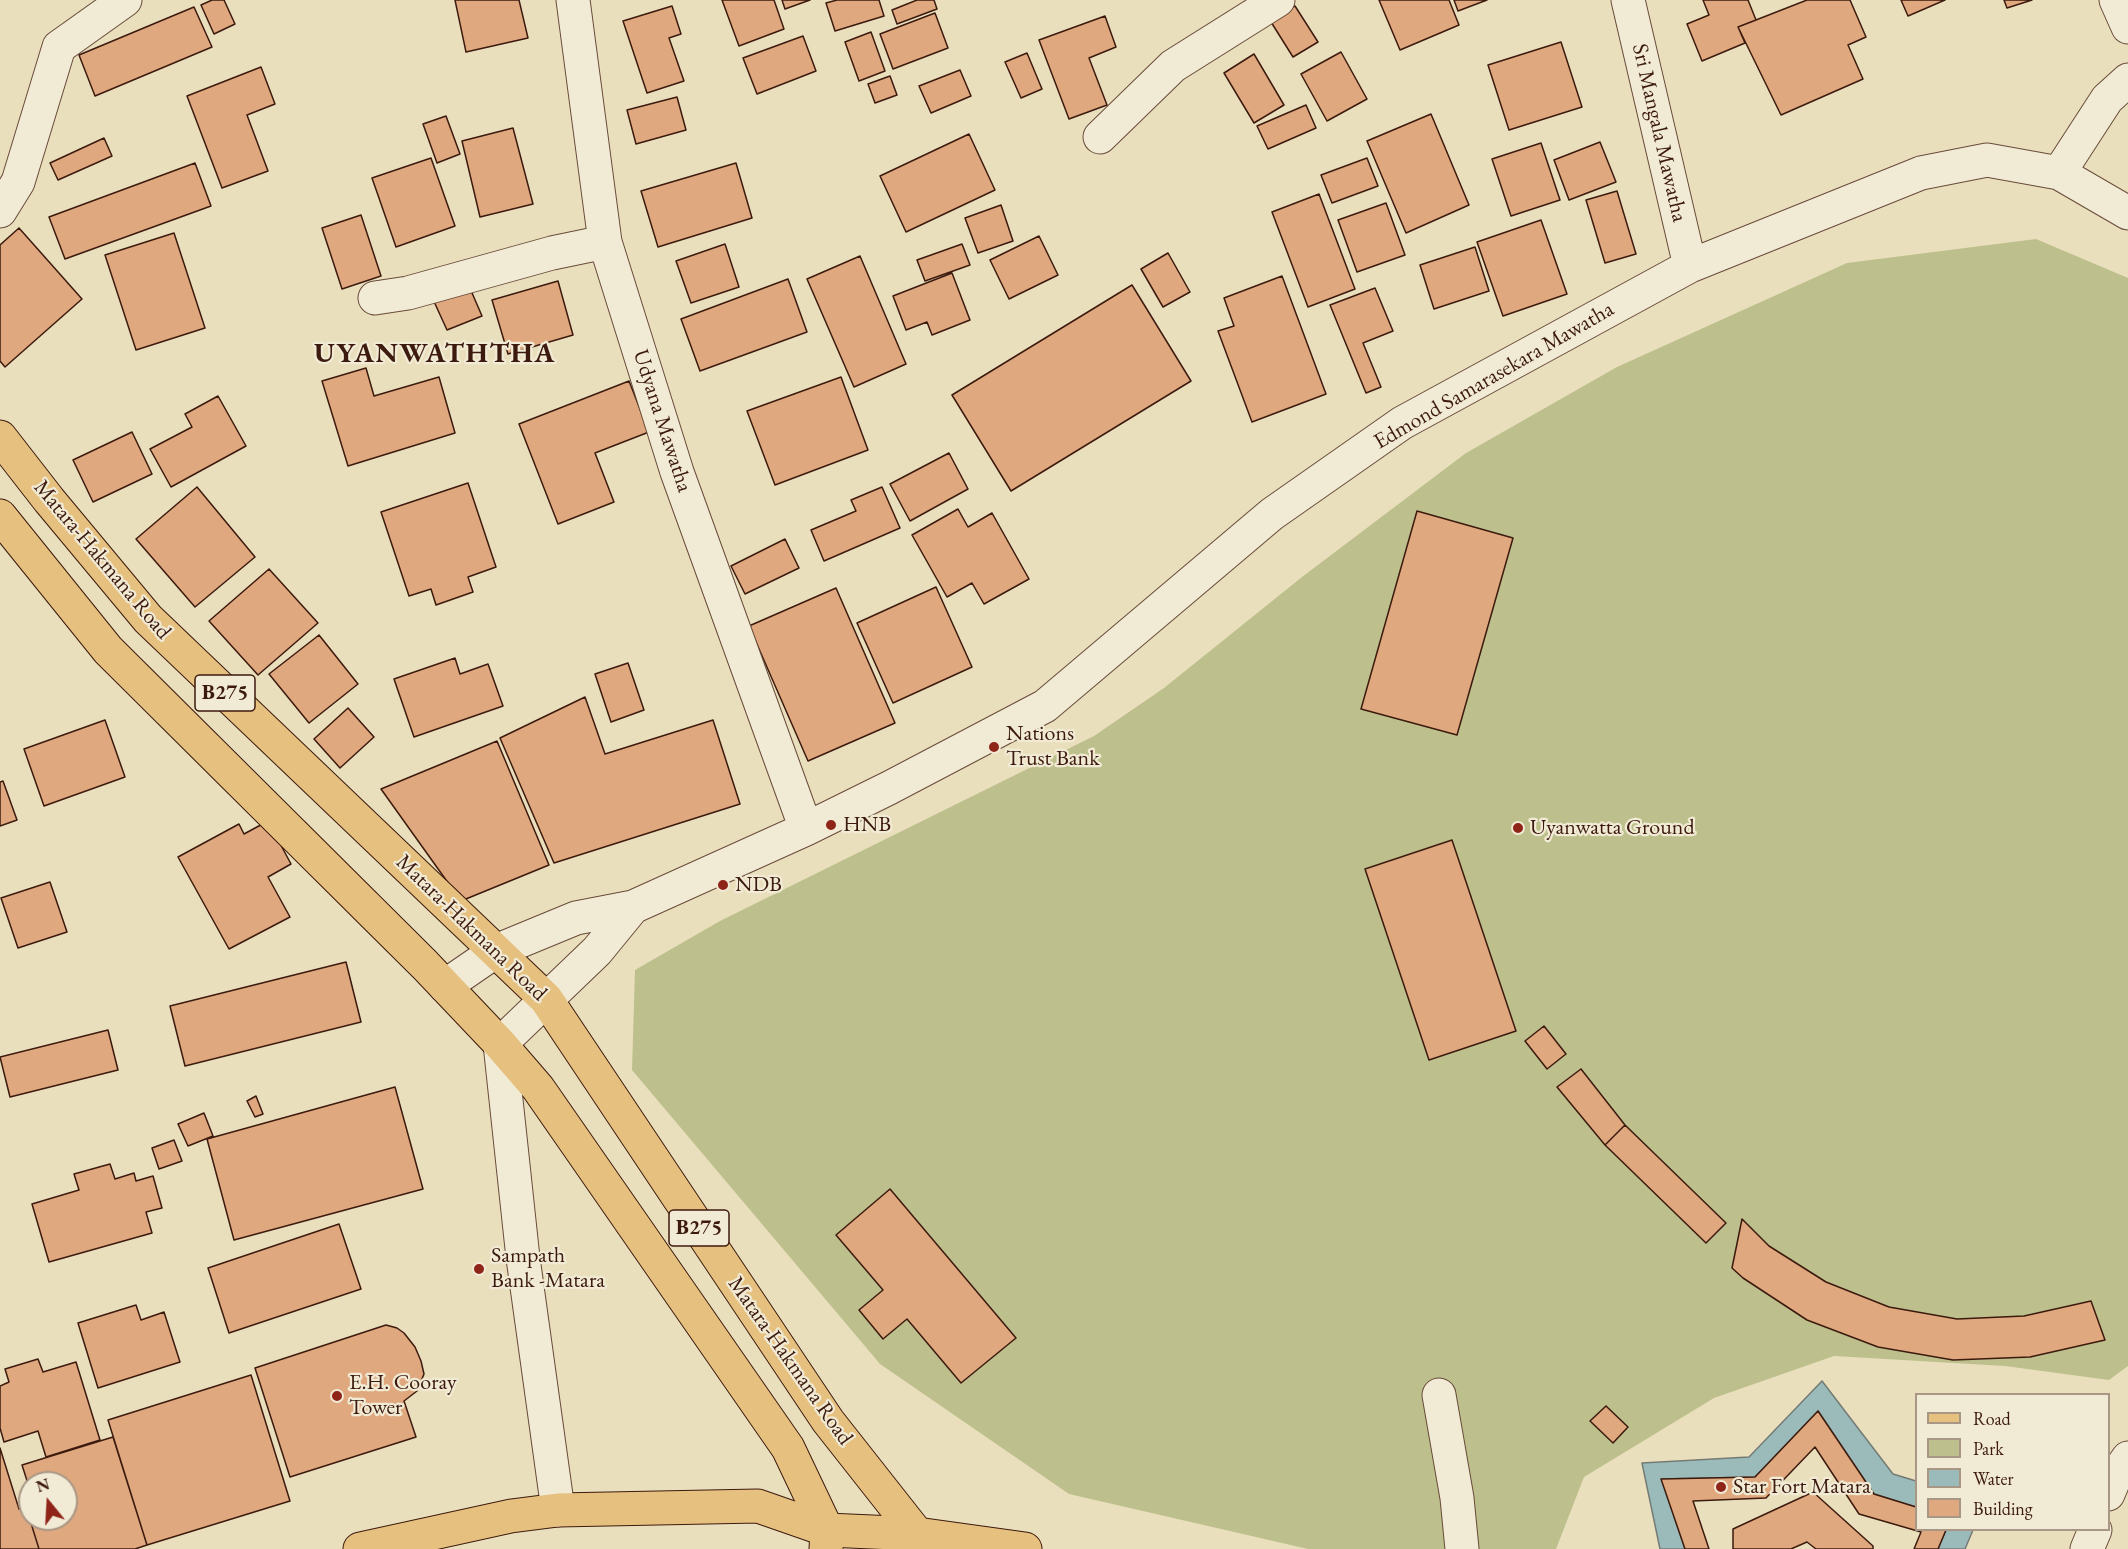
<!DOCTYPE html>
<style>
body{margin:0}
#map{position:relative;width:2128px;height:1549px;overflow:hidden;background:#eadfbd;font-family:"EB Garamond",serif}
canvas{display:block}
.legend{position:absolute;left:1915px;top:1393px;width:195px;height:138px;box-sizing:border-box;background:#f1ead4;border:2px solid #a99785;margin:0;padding:8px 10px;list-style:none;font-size:18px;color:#3c1a0e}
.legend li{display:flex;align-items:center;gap:12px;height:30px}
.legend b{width:30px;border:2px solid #a99785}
.north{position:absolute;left:18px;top:1471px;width:60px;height:60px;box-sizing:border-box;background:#f1ead4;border:2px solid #a99785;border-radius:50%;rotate:342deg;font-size:16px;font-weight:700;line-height:24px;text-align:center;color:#3c1a0e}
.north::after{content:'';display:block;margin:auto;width:21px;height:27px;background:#8f2418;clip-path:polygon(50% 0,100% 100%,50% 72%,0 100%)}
</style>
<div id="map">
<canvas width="2128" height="1549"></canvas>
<ul class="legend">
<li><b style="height:8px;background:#e5c07e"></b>Road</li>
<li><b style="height:16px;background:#bdc08c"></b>Park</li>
<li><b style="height:16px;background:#9abbb9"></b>Water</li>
<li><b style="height:16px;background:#dfa87e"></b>Building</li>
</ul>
<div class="north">N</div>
</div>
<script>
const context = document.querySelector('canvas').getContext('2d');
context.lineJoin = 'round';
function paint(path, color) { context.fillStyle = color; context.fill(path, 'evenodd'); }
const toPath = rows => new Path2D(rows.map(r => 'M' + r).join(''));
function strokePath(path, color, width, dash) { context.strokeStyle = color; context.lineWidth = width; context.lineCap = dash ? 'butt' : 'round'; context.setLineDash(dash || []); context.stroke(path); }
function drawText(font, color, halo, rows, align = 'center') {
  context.font = font + ' "EB Garamond",serif'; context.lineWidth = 4.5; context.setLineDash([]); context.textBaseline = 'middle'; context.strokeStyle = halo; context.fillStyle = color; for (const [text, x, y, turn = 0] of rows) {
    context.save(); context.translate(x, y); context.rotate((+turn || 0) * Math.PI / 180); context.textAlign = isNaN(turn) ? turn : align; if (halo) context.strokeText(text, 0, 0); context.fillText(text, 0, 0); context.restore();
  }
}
paint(toPath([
 [2036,239,2128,278,2128,1366,2109,1380,2005,1366,1834,1356,1714,1398,1584,1477,1556,1549,1308,1549,1069,1494,880,1364,632,1070,635,970,720,921,1094,736,1164,688,1302,577,1466,453,1617,367,1847,263]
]), '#bdc08c');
const water = toPath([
 [1822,1381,1893,1474,1916,1481,1916,1507,1874,1494,1818,1411,1755,1477,1662,1479,1685,1549,1660,1549,1642,1463,1749,1457,1822,1381],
 [1946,1530,1973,1530,1965,1549,1938,1549,1946,1530]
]);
paint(water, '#9abbb9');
strokePath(water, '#747b75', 1.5);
const building = toPath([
 [212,0,224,0,235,24,214,34,201,5,212,0],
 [455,0,519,0,528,38,466,52,455,0],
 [722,0,774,0,784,29,739,46,722,0],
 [782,0,810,0,785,9,782,0],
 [837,0,879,0,884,16,835,31,826,3,837,0],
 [917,0,934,0,937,9,897,24,892,10,917,0],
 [1379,0,1449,0,1459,25,1400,50,1379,0],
 [1454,0,1487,0,1458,11,1454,0],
 [1703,0,1748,0,1756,20,1738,27,1745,43,1702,61,1687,24,1709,15,1703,0],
 [1807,0,1850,0,1866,37,1848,45,1863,79,1781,115,1738,27,1807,0],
 [1901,0,1945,0,1908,16,1901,0],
 [2004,0,2032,0,2007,8,2004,0],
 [672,6,681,34,669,38,684,81,647,93,623,21,672,6],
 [1295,6,1318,42,1293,57,1271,22,1295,6],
 [194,7,212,47,95,96,79,55,194,7],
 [935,13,948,48,893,69,880,34,935,13],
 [1105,16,1116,47,1089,58,1107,105,1069,119,1039,40,1105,16],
 [871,32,885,71,859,81,845,42,871,32],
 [803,36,816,71,757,94,743,58,803,36],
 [1561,42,1582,107,1509,130,1488,65,1561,42],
 [1341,52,1367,99,1327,121,1301,74,1341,52],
 [1027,53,1042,89,1021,98,1005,62,1027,53],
 [1254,54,1284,105,1254,123,1224,73,1254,54],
 [261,67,275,104,247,115,268,171,222,188,187,96,261,67],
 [960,70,971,96,931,113,919,86,960,70],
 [890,76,897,95,875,103,868,84,890,76],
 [677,97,686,130,636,144,627,110,677,97],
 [1306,105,1316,128,1268,149,1257,126,1306,105],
 [1431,114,1469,205,1406,233,1367,141,1431,114],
 [446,116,460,154,437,163,423,124,446,116],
 [513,128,533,204,480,217,462,141,513,128],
 [969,134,995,190,906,232,880,176,969,134],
 [104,138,112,156,58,180,50,163,104,138],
 [1600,142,1616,182,1569,200,1554,160,1600,142],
 [1541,143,1560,200,1511,216,1492,159,1541,143],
 [431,158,455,226,396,247,372,178,431,158],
 [1367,158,1378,186,1332,203,1321,175,1367,158],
 [195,163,211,206,65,259,49,217,195,163],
 [736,163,752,218,658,247,641,191,736,163],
 [1617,191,1636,254,1605,263,1586,200,1617,191],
 [1319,194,1355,289,1308,307,1272,212,1319,194],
 [1386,203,1405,255,1357,272,1338,220,1386,203],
 [1001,205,1013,241,978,253,965,218,1001,205],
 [361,215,381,276,342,289,322,228,361,215],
 [1541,220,1567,294,1503,316,1477,242,1541,220],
 [19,228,82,299,5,367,0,361,0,245,19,228],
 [174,233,205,328,136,350,105,255,174,233],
 [1039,236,1058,275,1009,299,990,260,1039,236],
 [725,244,739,287,691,303,676,261,725,244],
 [962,244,970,265,925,281,917,260,962,244],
 [1475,247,1489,291,1434,309,1420,265,1475,247],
 [1168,253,1190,292,1163,307,1141,269,1168,253],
 [860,256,906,364,854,387,807,279,860,256],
 [952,273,970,320,932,335,927,322,906,330,893,296,952,273],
 [1282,276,1326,394,1252,422,1218,331,1234,326,1224,298,1282,276],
 [466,279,482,316,447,330,431,295,466,279],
 [788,279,807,332,700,371,681,319,788,279],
 [558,281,573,335,508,354,492,300,558,281],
 [1132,285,1191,381,1011,491,952,395,1132,285],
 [1375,288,1393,331,1363,343,1381,387,1366,393,1330,305,1375,288],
 [366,368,374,396,439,377,455,433,348,466,322,381,366,368],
 [841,377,868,450,775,485,747,411,841,377],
 [629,381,649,432,595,453,614,502,558,524,519,424,629,381],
 [218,396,246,446,171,487,150,449,192,427,185,414,218,396],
 [132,432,152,474,93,502,73,460,132,432],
 [949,453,968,489,910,521,890,484,949,453],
 [468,483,496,567,468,577,473,592,436,605,431,589,409,596,381,512,468,483],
 [197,487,255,557,195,607,136,539,197,487],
 [882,487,900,528,824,561,811,530,856,511,851,500,882,487],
 [958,509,968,527,992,513,1029,579,984,604,972,583,947,597,912,535,958,509],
 [1417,511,1513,538,1457,735,1361,709,1417,511],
 [785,539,799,568,745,594,731,566,785,539],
 [269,569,318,623,258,675,209,621,269,569],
 [936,587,972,667,893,703,857,623,936,587],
 [836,588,895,723,808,761,749,626,836,588],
 [319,635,358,684,309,723,269,674,319,635],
 [455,658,460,674,488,664,503,706,414,737,394,679,455,658],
 [628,663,644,710,611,722,595,674,628,663],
 [585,697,605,754,713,720,740,804,554,863,500,738,585,697],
 [348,708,374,737,340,768,314,739,348,708],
 [105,720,125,777,44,806,24,749,105,720],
 [497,741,549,865,461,901,381,789,497,741],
 [3,781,17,820,0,826,0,782,3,781],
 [268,821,291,864,268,877,290,917,229,949,178,857,239,824,244,834,268,821],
 [1452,840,1516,1031,1429,1060,1365,869,1452,840],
 [50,882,67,932,18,948,1,898,50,882],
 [346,962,361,1022,185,1066,170,1006,346,962],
 [1544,1026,1566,1054,1547,1069,1525,1041,1544,1026],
 [108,1030,118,1070,10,1097,0,1057,108,1030],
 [1581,1069,1625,1125,1605,1145,1557,1087,1581,1069],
 [395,1087,423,1189,234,1240,207,1139,395,1087],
 [256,1096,263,1114,255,1117,247,1101,256,1096],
 [204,1113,213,1136,188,1146,178,1124,204,1113],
 [1625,1125,1726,1223,1706,1243,1605,1145,1625,1125],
 [174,1140,182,1161,159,1169,152,1148,174,1140],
 [110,1164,115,1179,134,1173,136,1181,153,1176,162,1208,146,1212,152,1233,49,1262,32,1204,79,1190,74,1174,110,1164],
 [890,1189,1016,1338,961,1383,907,1319,883,1339,859,1310,883,1290,836,1235,890,1189],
 [1742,1219,1769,1246,1826,1282,1889,1307,1957,1319,2024,1316,2091,1301,2105,1340,2030,1357,1953,1360,1878,1347,1807,1320,1743,1278,1732,1268,1742,1219],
 [339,1224,361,1289,229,1333,208,1268,339,1224],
 [136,1305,141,1320,164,1312,180,1362,98,1388,78,1323,136,1305],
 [386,1325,397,1328,404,1333,415,1347,421,1361,424,1374,417,1391,404,1401,416,1437,290,1477,255,1368,386,1325],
 [38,1359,43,1372,76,1362,100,1440,46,1457,38,1431,4,1442,0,1428,0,1386,9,1382,5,1369,38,1359],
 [251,1375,290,1501,147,1545,108,1420,251,1375],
 [1606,1406,1628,1427,1613,1443,1590,1421,1606,1406],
 [1818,1411,1874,1494,1916,1507,1916,1530,1946,1530,1938,1549,1914,1549,1921,1532,1859,1514,1815,1447,1766,1498,1693,1501,1709,1549,1685,1549,1661,1479,1755,1477,1818,1411],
 [113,1437,147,1545,135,1549,39,1549,26,1507,30,1506,30,1519,66,1519,66,1483,30,1483,30,1490,22,1465,113,1437],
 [0,1448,19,1509,26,1507,39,1549,0,1549,0,1448],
 [1813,1492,1873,1546,1873,1549,1816,1549,1807,1542,1791,1549,1733,1549,1733,1529,1813,1492]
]);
paint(building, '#dfa87e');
strokePath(building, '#3c1a0e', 1.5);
const street = toPath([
 [573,0,605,242,677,472,806,829],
 [1628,0,1690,266],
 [2116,0,2128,27],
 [1100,137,1173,66,1278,0],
 [2059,173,2107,99,2128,80],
 [0,211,18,182,59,47,125,0],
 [375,298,408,293,552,253,605,242],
 [445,986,496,951,576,918,633,907,806,829,889,788,1045,706,1272,514,1402,423,1690,266,1921,173,1987,160,2059,173,2128,213],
 [1439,1395,1457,1498,1462,1549],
 [2108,1494,2116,1475,2128,1458],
 [558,1510,523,1258,500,1044,597,951,633,907],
 [2087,1549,2095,1530]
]);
const primary = toPath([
 [0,437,49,500,148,619,546,999,828,1421,917,1534,921,1549],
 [0,516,108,650,425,965,500,1044,538,1088,788,1448,827,1530,826,1549]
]);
const highway = toPath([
 [360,1549,511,1516,558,1510,758,1506,827,1530,917,1534,1025,1549]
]);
strokePath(street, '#684b3a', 35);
strokePath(primary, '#3c1a0e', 35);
strokePath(highway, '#3c1a0e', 35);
strokePath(street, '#f1ead4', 33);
strokePath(primary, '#e5c07e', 33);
strokePath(highway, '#e5c07e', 33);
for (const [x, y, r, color] of [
 [994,747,6,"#8f2418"],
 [831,825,6,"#8f2418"],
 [1518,828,6,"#8f2418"],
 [723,885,6,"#8f2418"],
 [479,1269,6,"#8f2418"],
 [337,1396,6,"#8f2418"],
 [1721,1487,6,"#8f2418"]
]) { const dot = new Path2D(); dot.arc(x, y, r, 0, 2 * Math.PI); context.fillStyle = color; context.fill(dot); strokePath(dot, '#f1ead4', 2); }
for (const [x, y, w] of [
 [225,693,60],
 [699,1228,60]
]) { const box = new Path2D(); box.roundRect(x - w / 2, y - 18, w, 36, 4.5); context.fillStyle = '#f1ead4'; context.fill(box); strokePath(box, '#3c1a0e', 1.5); }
drawText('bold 21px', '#3c1a0e', null, [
 ["B275",225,693],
 ["B275",699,1228]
]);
drawText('22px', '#3c1a0e', '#f1ead4', [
 ["Sri Mangala Mawatha",1659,133,77],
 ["Edmond Samarasekara Mawatha",1494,376,-30],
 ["Udyana Mawatha",662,421,72],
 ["Matara-Hakmana Road",102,560,50],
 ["Matara-Hakmana Road",471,928,44],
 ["Matara-Hakmana Road",790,1361,55]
]);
drawText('22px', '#3c1a0e', '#f1ead4', [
 ["Nations",1006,734],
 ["Trust Bank",1006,759],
 ["HNB",843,825],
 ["Uyanwatta Ground",1530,828],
 ["NDB",735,885],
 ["Sampath",491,1256],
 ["Bank -Matara",491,1281],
 ["E.H. Cooray",349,1383],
 ["Tower",349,1408],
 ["Star Fort Matara",1733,1487]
], 'left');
context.letterSpacing = '1.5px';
drawText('bold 28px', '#3c1a0e', '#f1ead4', [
 ["UYANWATHTHA",435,354]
]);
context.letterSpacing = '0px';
</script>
